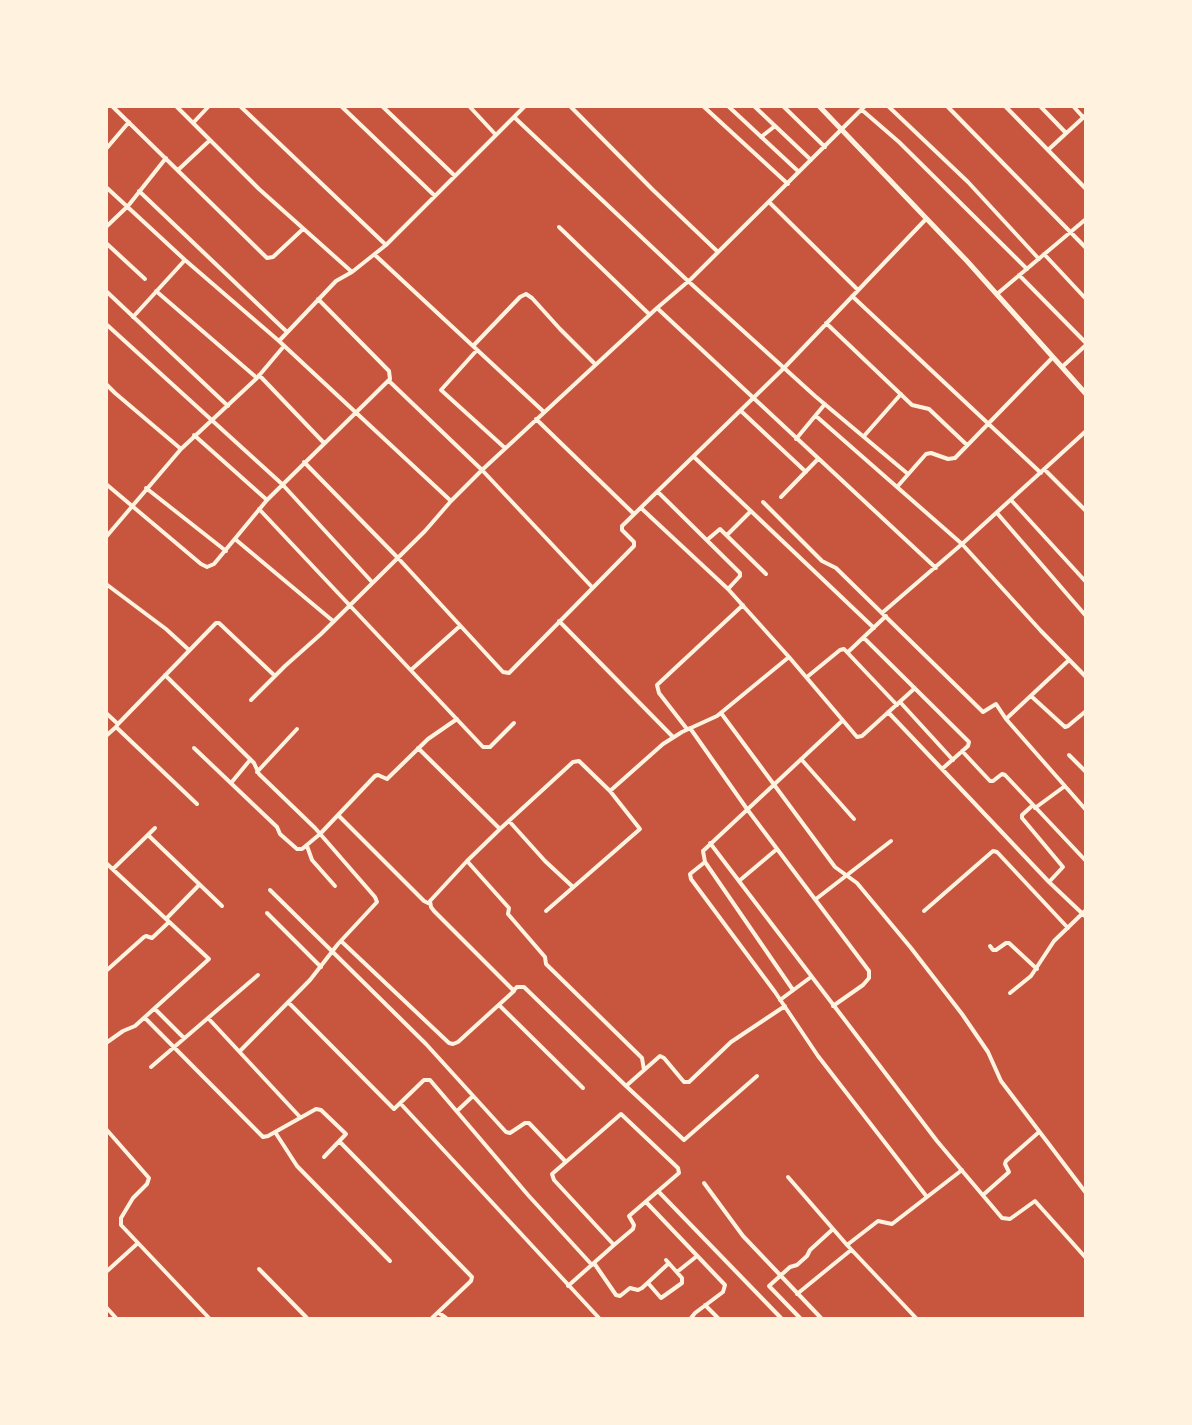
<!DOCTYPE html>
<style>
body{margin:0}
#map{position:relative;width:1192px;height:1425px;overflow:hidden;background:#c8553d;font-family:"DejaVu Sans",sans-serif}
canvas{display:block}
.frame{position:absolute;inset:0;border:108px solid #fff3e0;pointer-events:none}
</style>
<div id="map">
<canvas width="1192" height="1425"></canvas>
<div class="frame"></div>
</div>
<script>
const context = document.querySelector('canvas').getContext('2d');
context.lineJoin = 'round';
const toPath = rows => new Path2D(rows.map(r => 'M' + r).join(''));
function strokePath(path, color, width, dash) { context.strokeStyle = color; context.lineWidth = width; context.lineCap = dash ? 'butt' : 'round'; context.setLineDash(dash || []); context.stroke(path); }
strokePath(toPath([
 [112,106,267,258,273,257,303,229],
 [176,106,259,189,352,272],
 [240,106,386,245],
 [341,106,435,196],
 [382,106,455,176],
 [469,106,496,135],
 [570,106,653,190,718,252],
 [703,106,788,184],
 [728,106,799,172],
 [754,106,811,160],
 [783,106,825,147],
 [888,106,968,182,1039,259],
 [947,106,1086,248],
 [1005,106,1086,189],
 [1040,106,1066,133],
 [1073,106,1083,117],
 [862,110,899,142,1027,269],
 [514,117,688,281,815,396,908,474],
 [193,123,209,106],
 [761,137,775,126],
 [106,149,129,122],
 [1048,150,1086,115],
 [178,170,209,141],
 [106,187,185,260,279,341,451,501],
 [139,191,286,331],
 [769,202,858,290],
 [106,227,128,206,166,158],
 [559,227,649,314],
 [106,243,145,279],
 [1044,254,1086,299],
 [375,255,544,412],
 [1019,275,1086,343],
 [106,291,228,406],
 [156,291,257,378],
 [997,294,1086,219],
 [852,296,1041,473],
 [657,308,936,568],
 [133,317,185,260],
 [826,323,912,405,929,409,967,445],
 [106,324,282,484,372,582],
 [279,341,336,281,352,272,386,245,525,106],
 [473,346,520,297,526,294,532,298,560,329,595,364],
 [477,350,441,390,505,448],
 [1062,367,1086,345],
 [259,375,324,443],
 [389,381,482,470,592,587],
 [106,384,115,393,181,449],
 [741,411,806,472],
 [816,416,962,544,1041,631,1086,677],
 [536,419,634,514],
 [194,435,267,500],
 [864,436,901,394],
 [796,439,825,404],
 [694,457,874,628],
 [304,462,398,558,503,672,509,673,634,546,634,542,622,530,622,526,784,368,926,219],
 [1044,469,1086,511],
 [106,484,201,564,207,567,214,564,267,500,390,379,389,371,318,299],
 [897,487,926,454,931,453,948,459,955,458,1053,357],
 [146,488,226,551],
 [658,492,740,573,740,576,728,589],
 [781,497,818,459],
 [1011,500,1086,582],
 [763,502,822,561,836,568,983,712,996,704,1006,719,1086,810],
 [641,508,728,589,789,657],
 [259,509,483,747,490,747,514,723],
 [997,513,1086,616],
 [727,535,751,511],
 [106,537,181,449,257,378,284,346],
 [235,539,333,621],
 [707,540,720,529,766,574],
 [106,584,166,629,189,650],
 [882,613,962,544,1086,431],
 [559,621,673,737],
 [864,638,969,742,968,746,942,769],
 [848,652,886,616],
 [411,670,460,626],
 [165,675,254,763,259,774,315,828,375,897,377,902,338,944,310,980,240,1051],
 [807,677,840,650,844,649,897,705],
 [1031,696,1065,727,1068,726,1086,711],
 [251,700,285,666,321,634,425,531,451,501,482,470,657,308,691,279,865,106],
 [900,702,953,760],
 [888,712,1049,882,1086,917],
 [106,713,118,724,216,623,219,623,275,676],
 [721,713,835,867,857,883,911,948,962,1014,988,1052,1001,1081,1086,1193],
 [1006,719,1069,660],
 [118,724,116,727,197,804],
 [690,728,747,809,869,971,869,978,863,985,833,1006],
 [687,729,659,693,657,685,743,605],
 [106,736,116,727],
 [194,748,277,827,280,834,297,849,302,849,320,834,375,776,378,775,387,779,428,739,457,719],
 [418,748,500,829],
 [962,751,990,781,993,781,1002,774,1005,775,1086,861],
 [1069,755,1086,772],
 [801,759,854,819],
 [257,772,297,729],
 [231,783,250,760],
 [610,791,663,744,682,732,717,716,789,657,857,737,862,736,915,688],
 [1033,805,1022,815,1022,818,1063,867,1049,882],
 [1035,808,1065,786],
 [338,815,424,901,430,904],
 [509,821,545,861,573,887],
 [148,835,222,906],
 [710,843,937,1141,1002,1218,1010,1219,1035,1201,1086,1258],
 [307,846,312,860,335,886],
 [467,861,509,908,508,914,545,957,546,964,642,1058,644,1070],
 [705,862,690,874,691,879,775,992,818,1056,927,1197],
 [106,863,209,959,135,1026,123,1031,106,1043],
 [113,869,155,828],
 [739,881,777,849],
 [270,890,426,1044,506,1132,510,1133,525,1123,529,1123,565,1161],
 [816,899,891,841],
 [924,911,993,851,997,852,1068,928],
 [267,913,321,967],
 [166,919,199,885],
 [341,941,449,1043,453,1044,458,1042,514,991,434,911,431,907,430,901,467,861,500,829,573,762,579,761,610,791,640,829,546,911],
 [990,946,993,950,996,950,1006,943,1009,943,1037,969],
 [106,971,144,937,146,936,152,938,169,922],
 [514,990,517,987,524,987,626,1086,660,1056,664,1058,684,1082,689,1082,731,1042,785,1006],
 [793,990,705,862,703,851,842,721],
 [1010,993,1031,976,1054,941,1086,910],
 [780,1000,811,977],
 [288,1002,394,1109,424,1080,430,1080,528,1195,592,1265],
 [499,1005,583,1088],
 [155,1009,184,1038],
 [145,1018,263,1137,268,1136,316,1109,321,1110,346,1134,324,1157],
 [208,1018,300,1117],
 [151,1067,258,975],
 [626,1086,684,1140,757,1076],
 [400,1103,599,1318],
 [457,1111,473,1096],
 [106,1129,149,1178,147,1184,133,1198,121,1218,121,1225,209,1318],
 [275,1132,297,1166,390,1261],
 [340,1142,472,1277,471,1281,432,1318],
 [788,1177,847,1245,916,1318],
 [704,1183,743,1236,821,1318],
 [658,1191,781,1318],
 [983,1195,1009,1172,1005,1164,1006,1161,1039,1132],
 [646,1202,725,1285,723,1292,695,1313,691,1318],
 [847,1245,878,1221,892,1224,962,1170],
 [594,1263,616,1295,620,1296,630,1288,638,1290,642,1288,669,1263],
 [259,1269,307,1318],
 [106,1272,138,1243],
 [677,1272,697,1256],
 [648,1283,661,1298,682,1283,682,1278,666,1260],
 [568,1286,614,1245,633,1229,634,1225,629,1216,679,1173,678,1168,621,1114,552,1174,554,1180,614,1245],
 [797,1294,851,1250],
 [705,1305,718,1318],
 [106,1307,116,1318],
 [439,1313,446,1318],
 [800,1318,769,1286,790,1267,797,1265,807,1256,810,1250,833,1229]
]), '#fff3e0', 4);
strokePath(toPath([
 [819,106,967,261,1086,394]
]), '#fff3e0', 5);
</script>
